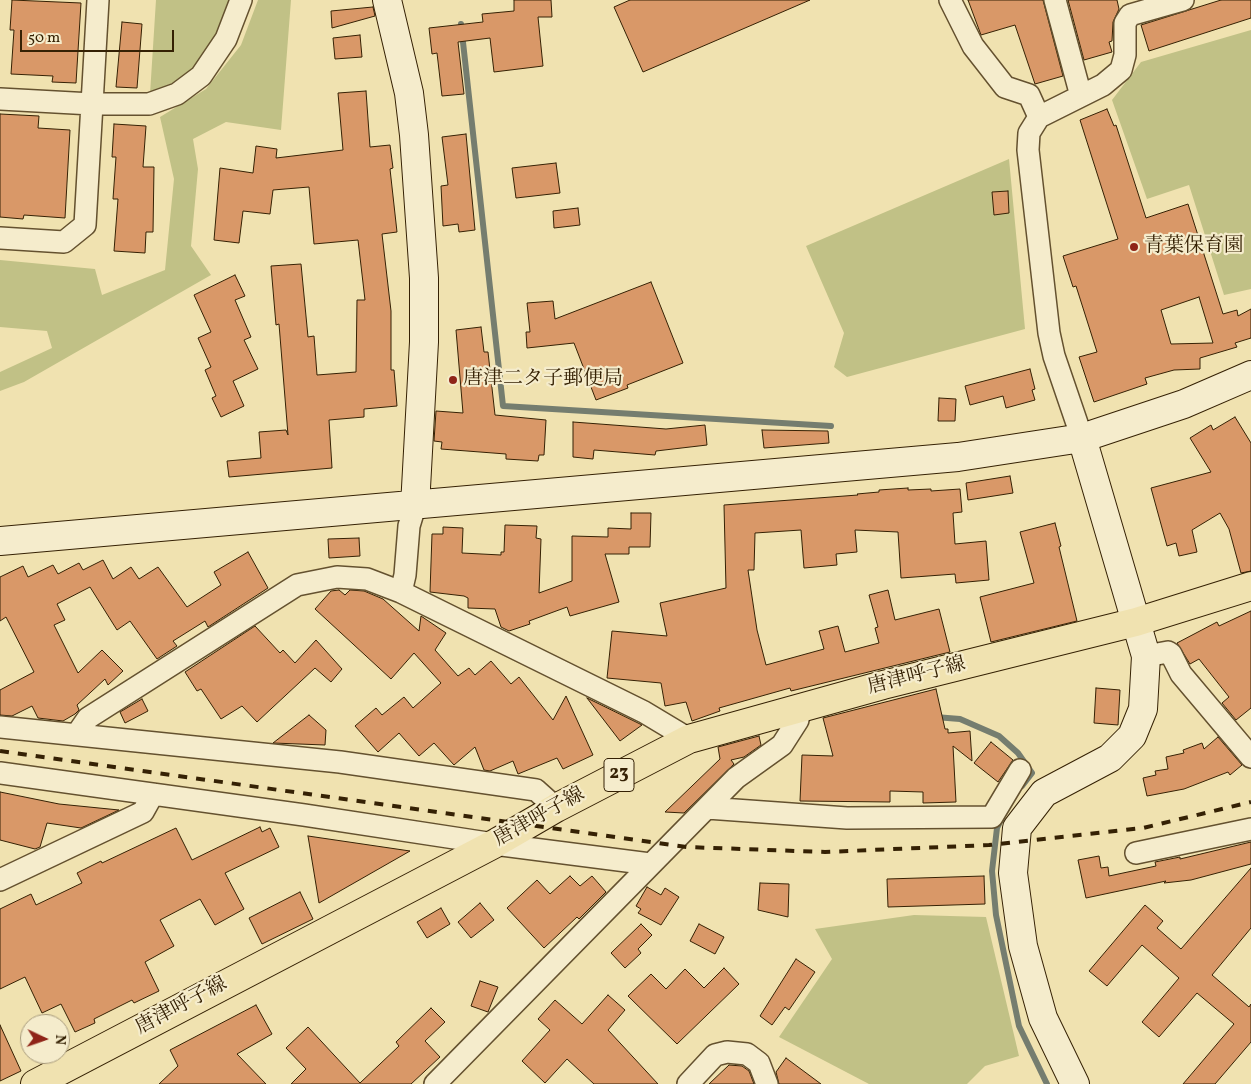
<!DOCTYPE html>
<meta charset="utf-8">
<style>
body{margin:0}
#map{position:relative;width:1251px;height:1084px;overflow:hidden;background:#f0e2b0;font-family:Vollkorn,serif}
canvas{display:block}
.north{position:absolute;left:20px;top:1014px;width:50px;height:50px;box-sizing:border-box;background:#f5eccc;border:1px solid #a89b7c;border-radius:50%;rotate:93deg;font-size:14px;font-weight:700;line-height:20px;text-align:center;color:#352104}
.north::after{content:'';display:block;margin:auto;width:18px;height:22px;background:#8f2418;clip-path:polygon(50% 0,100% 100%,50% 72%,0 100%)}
.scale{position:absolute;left:20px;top:30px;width:154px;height:22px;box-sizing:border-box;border:2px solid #352104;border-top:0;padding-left:6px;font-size:15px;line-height:18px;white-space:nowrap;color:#352104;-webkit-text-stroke:4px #f5eccc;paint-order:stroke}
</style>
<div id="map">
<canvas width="1251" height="1084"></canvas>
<div class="north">N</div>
<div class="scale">50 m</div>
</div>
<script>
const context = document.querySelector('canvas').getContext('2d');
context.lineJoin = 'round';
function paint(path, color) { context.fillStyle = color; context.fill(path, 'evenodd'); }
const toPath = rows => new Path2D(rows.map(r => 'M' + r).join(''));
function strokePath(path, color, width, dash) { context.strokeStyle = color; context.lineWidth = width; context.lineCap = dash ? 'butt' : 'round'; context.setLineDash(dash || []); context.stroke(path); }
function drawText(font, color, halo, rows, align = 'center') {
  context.font = font + ' Vollkorn,"Noto Serif JP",serif'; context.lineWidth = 4.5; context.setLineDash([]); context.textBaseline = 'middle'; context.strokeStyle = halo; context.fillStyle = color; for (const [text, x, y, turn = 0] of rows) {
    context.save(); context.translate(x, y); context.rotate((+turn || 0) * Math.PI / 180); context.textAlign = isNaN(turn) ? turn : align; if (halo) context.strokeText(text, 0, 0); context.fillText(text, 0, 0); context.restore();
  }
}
paint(toPath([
 [156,0,232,0,220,34,193,73,150,94],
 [258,0,291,0,281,130,226,122,193,139,198,169,191,246,211,275,24,382,0,391,0,372,52,348,47,331,0,327,0,260,95,269,102,295,165,270,174,179,160,117,206,89,241,45],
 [1251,30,1251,289,1224,295,1189,185,1147,199,1112,100,1141,62],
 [1009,159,1025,329,847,377,834,367,844,333,806,246],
 [914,915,986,917,1019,1056,985,1066,967,1084,869,1084,779,1037,832,959,815,929]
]), '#c1c186');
strokePath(toPath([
 [461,24,503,406,831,426],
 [935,717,960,719,999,736,1018,753,1032,773,1022,786],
 [1002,818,997,828,992,871,996,915,1019,1026,1047,1084]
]), '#757d6f', 6);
const building = toPath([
 [12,0,81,3,76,83,52,82,53,76,11,74,14,30,10,30,12,0],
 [514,0,551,0,552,17,538,17,543,66,494,72,490,38,458,42,464,94,442,96,437,53,432,54,429,28,483,22,482,14,514,11,514,0],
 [630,0,810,0,643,72,614,7,630,0],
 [968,0,1043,0,1063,76,1035,84,1015,25,981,35,968,0],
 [1068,0,1117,0,1119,9,1113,22,1112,41,1109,42,1112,52,1084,60,1068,0],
 [1221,0,1251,0,1251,18,1149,51,1141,25,1221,0],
 [373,7,375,16,332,28,331,11,373,7],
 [122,22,142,24,137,88,116,87,122,22],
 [360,35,362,57,335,59,333,38,360,35],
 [366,91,370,147,390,145,393,168,390,169,397,232,382,234,391,311,391,370,394,370,397,406,364,409,364,417,329,420,332,468,229,477,227,461,261,458,259,432,286,430,288,435,279,324,276,325,271,266,301,264,308,337,314,336,317,375,356,372,357,300,365,300,358,240,314,244,309,187,273,190,270,214,243,211,239,243,214,240,220,168,253,173,256,146,277,149,276,158,343,150,338,93,366,91],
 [1107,109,1114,126,1116,125,1146,218,1188,204,1223,314,1237,310,1238,316,1251,309,1251,338,1235,343,1237,347,1200,358,1200,369,1174,370,1145,378,1147,384,1094,402,1079,357,1097,352,1076,286,1073,287,1063,256,1118,239,1080,120,1107,109],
 [1199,297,1213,343,1171,344,1161,310,1199,297],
 [0,114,39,116,38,128,70,130,65,218,24,215,23,219,0,217,0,114],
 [114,124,146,126,143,167,154,167,153,232,146,232,145,253,114,251,118,199,113,199,116,157,112,157,114,124],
 [466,134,475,230,459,232,458,224,443,226,441,186,448,185,442,137,466,134],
 [556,163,560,193,516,198,512,168,556,163],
 [1008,191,1009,213,994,215,992,192,1008,191],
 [578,208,580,225,554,228,553,211,578,208],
 [235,275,245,296,235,300,251,337,244,340,258,369,233,381,244,406,221,417,212,398,216,396,205,370,211,367,198,338,211,332,194,295,235,275],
 [651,282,683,363,627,385,628,388,596,400,574,343,527,348,526,332,530,332,527,303,553,301,555,319,651,282],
 [481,327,484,352,488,352,495,415,546,420,544,455,539,455,538,461,506,459,506,454,441,449,442,442,434,441,436,411,463,413,456,330,481,327],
 [1030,369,1035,389,1032,390,1035,400,1006,408,1003,396,970,405,965,386,1030,369],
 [939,398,956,399,955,421,938,421,939,398],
 [1235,417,1251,443,1251,571,1241,573,1229,529,1220,513,1192,530,1197,552,1179,556,1176,543,1167,546,1151,488,1211,472,1190,438,1211,425,1213,430,1235,417],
 [573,422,666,429,705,425,707,445,656,451,655,455,594,450,593,459,573,457,573,422],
 [762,430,828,431,829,443,764,448,762,430],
 [1010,476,1013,493,968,500,966,483,1010,476],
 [908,488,908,490,931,489,931,491,960,489,962,512,953,513,955,544,986,541,989,580,956,583,955,574,901,578,898,532,855,530,857,552,836,554,837,565,804,568,801,530,755,533,754,570,748,570,757,630,766,665,824,649,819,631,838,626,845,652,879,643,875,628,878,627,869,595,888,590,895,620,939,609,950,652,791,691,790,688,719,708,720,711,692,721,686,702,665,706,661,683,607,678,612,631,667,636,660,603,726,588,724,505,858,495,857,494,879,492,879,490,908,488],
 [631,513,651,513,650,547,629,547,629,554,605,554,619,602,570,616,567,607,529,621,530,624,509,631,501,627,495,609,468,608,468,598,464,596,430,592,432,534,443,534,443,527,463,528,462,553,501,555,501,552,504,552,505,525,537,526,536,538,541,539,539,593,572,581,572,536,608,537,608,528,631,529,631,513],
 [1055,523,1061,546,1059,547,1077,621,991,642,980,597,1034,583,1020,532,1055,523],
 [359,538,360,556,329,558,328,539,359,538],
 [248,552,268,588,208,627,205,621,173,641,177,646,157,659,130,621,117,630,90,587,57,604,65,620,54,625,78,673,102,650,123,671,108,685,105,679,77,705,79,710,75,714,63,721,38,718,32,706,12,716,0,715,0,690,34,672,6,617,0,621,0,577,23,566,28,577,53,565,58,574,79,563,83,570,103,560,113,579,131,567,139,579,158,567,187,607,221,585,214,572,248,552],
 [339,590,345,595,350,590,364,591,383,599,419,631,421,616,446,633,435,650,458,676,469,668,475,675,491,661,511,684,519,677,553,720,566,696,593,755,563,769,557,758,518,774,513,761,490,771,484,770,475,747,454,765,434,743,419,756,399,733,378,752,355,726,376,708,382,715,404,697,413,708,441,683,414,653,391,679,315,609,331,591,339,590],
 [1251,611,1251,708,1236,720,1222,703,1229,697,1199,659,1190,664,1177,643,1217,622,1219,626,1251,611],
 [255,626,280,653,283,650,295,663,316,640,342,669,331,682,315,668,257,722,242,706,221,719,201,689,197,691,185,672,255,626],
 [1096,688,1120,690,1118,725,1094,723,1096,688],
 [936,689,945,729,948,729,948,733,970,731,972,761,953,746,956,802,923,803,923,792,890,791,890,802,800,801,802,755,833,756,823,718,936,689],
 [587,698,638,723,642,725,620,741,587,698],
 [142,699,148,711,125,723,120,712,142,699],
 [309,715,326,730,325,745,273,743,309,715],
 [759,736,761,745,744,757,731,760,734,764,684,813,665,812,720,759,718,747,759,736],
 [1218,737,1242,765,1230,775,1228,772,1184,789,1147,796,1143,778,1156,775,1155,771,1168,769,1166,757,1184,753,1183,750,1202,743,1204,749,1218,737],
 [991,742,1013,760,998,782,974,763,991,742],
 [0,792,59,804,119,810,81,828,47,823,40,847,35,849,0,840,0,792],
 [260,827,262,832,270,828,279,847,225,873,244,909,215,925,200,899,160,920,174,946,145,962,159,991,134,1003,132,1000,94,1019,95,1023,75,1032,61,1004,42,1013,25,977,0,989,0,909,31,894,36,905,82,883,77,873,101,861,102,863,176,828,192,860,260,827],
 [308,836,410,851,319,903,308,836],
 [1251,842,1251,864,1191,880,1164,883,1166,881,1086,898,1078,860,1099,856,1101,868,1108,867,1109,876,1156,866,1155,862,1180,857,1180,859,1251,842],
 [1251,868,1251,928,1212,975,1249,1007,1251,1004,1251,1042,1215,1084,1183,1084,1234,1024,1197,993,1159,1037,1142,1022,1179,978,1142,945,1107,986,1089,971,1145,905,1163,921,1157,928,1181,949,1251,868],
 [570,876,580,886,592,876,606,892,579,919,577,917,544,948,507,908,537,880,550,894,570,876],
 [984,876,985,904,888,907,887,879,984,876],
 [760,883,789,884,788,917,758,910,760,883],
 [647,887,661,895,665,888,679,897,661,925,638,913,641,909,636,906,647,887],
 [300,892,313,919,262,944,249,918,300,892],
 [480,903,494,920,471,938,458,922,480,903],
 [441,908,450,924,427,938,417,922,441,908],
 [641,924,652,935,638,949,641,953,625,968,611,953,641,924],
 [699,924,724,937,715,954,690,941,699,924],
 [796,959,815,972,789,1010,785,1007,772,1025,760,1016,796,959],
 [724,968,739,984,677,1044,628,996,651,974,666,989,685,969,704,988,724,968],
 [480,981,498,987,488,1012,471,1006,480,981],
 [608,995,625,1010,608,1030,658,1084,594,1084,567,1059,545,1083,522,1061,550,1030,538,1019,555,1000,582,1024,608,995],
 [256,1005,272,1034,237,1054,266,1084,159,1084,178,1066,170,1050,256,1005],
 [431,1008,445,1022,425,1041,440,1057,411,1084,291,1084,306,1069,286,1048,308,1027,360,1083,399,1046,396,1042,431,1008],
 [0,1025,21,1071,0,1081,0,1025],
 [786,1058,821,1084,779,1084,776,1072,786,1058],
 [729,1065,742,1066,749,1071,754,1084,709,1084,729,1065]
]);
paint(building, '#d99868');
strokePath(building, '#352104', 1);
const street = toPath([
 [950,0,973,46,1005,87,1029,95,1039,117],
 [1055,0,1081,96],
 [0,99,92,104,149,104,177,94,201,76,226,39,241,0],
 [0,238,64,242,85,225,98,0],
 [1082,438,1054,356,1049,333,1028,150,1029,133,1039,117,1103,85,1121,70,1125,55,1125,23,1130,15,1183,0],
 [401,592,405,575,409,526,415,506],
 [1146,656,1168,652,1171,654,1181,674,1251,757],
 [0,727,340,762,536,790,556,808],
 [77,734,88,718,297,585,337,577,367,579,401,592,644,712,689,739],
 [0,773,304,815,494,844,650,864],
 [707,808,847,818,992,817,1020,770],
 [1136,853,1251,829],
 [0,880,143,812,153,794],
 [435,1084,736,778,782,745,798,720,799,708],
 [688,1084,715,1055,727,1052,747,1054,759,1063,767,1084]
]);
const secondary = toPath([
 [387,0,409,93,414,135,424,278,424,342,415,506],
 [0,541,958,457,1082,438,1184,404,1251,375],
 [1075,1084,1043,1018,1023,946,1013,873,1017,828,1044,793,1110,758,1132,736,1143,709,1146,656,1082,438]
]);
const primary = toPath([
 [35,1084,494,844,556,808,689,739,883,685,1136,622,1251,586]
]);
strokePath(street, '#64512f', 24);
strokePath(secondary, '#352104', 30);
strokePath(primary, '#352104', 30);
strokePath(street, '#f5eccc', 21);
strokePath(secondary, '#f5eccc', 28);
strokePath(primary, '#f0e2b0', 28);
strokePath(toPath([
 [0,751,687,847,825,852,989,845,1143,828,1251,802]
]), '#352104', 4, [9, 9]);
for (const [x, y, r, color] of [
 [1134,247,5,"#8f2418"],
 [453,380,5,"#8f2418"]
]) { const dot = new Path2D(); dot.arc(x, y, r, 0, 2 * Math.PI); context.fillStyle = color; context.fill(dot); strokePath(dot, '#f5eccc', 2); }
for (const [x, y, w] of [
 [619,775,30]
]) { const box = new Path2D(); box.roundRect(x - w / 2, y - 16.5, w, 33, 4); context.fillStyle = '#f5eccc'; context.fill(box); strokePath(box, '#352104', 1); }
drawText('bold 19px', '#352104', null, [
 ["23",619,775]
]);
drawText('20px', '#352104', '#f5eccc', [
 ["青葉保育園",1144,247],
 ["唐津二タ子郵便局",463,380]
], 'left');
drawText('20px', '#352104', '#f5eccc', [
 ["唐津呼子線",917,677,-14],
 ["唐津呼子線",540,818,-29],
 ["唐津呼子線",182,1007,-28]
]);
</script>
